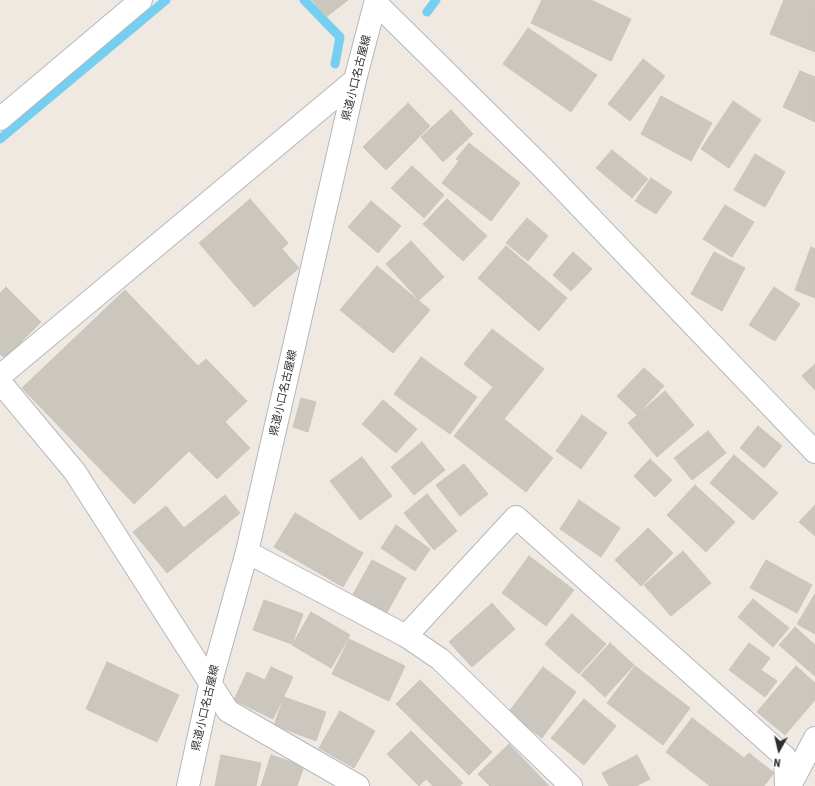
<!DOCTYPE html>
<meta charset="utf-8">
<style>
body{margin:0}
#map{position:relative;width:815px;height:786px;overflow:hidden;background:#efe9e1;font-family:"Roboto Condensed",sans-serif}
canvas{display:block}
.north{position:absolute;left:759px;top:730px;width:40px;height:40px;-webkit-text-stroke:3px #fff;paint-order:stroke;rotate:188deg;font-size:11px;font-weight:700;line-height:16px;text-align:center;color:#2e2e2e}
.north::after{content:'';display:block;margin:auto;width:14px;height:18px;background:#2e2e2e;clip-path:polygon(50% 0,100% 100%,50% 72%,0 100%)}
</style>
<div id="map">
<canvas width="815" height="786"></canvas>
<div class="north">N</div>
</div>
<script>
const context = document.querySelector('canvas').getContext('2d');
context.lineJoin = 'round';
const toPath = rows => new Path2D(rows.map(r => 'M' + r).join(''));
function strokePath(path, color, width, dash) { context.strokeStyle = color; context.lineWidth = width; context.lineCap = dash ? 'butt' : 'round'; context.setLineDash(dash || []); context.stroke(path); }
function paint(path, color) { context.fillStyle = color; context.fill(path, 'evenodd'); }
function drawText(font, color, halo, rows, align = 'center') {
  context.font = font + ' "Roboto Condensed","Noto Sans JP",sans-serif'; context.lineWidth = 3; context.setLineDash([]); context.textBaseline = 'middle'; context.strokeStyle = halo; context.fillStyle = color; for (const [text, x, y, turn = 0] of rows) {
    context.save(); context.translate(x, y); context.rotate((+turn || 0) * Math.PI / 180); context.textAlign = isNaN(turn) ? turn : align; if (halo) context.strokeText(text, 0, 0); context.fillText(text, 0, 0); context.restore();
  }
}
strokePath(toPath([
 [304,0,340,37,335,64],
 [427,12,436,0],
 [0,139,166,0]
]), '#75cff0', 9);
const building = toPath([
 [312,0,348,0,326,17,312,0],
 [542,0,591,0,631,19,611,61,531,23,542,0],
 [784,0,811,0,815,1,815,52,770,34,784,0],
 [528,28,597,75,571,112,503,64,528,28],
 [643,59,665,76,630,121,608,104,643,59],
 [800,71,815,77,815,122,783,107,800,71],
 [661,96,712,123,691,161,641,134,661,96],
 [733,101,761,120,729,168,701,149,733,101],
 [408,103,430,126,386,170,363,147,408,103],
 [451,110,473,134,443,162,421,137,451,110],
 [469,143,520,183,491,221,442,183,459,161,456,159,469,143],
 [612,150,648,179,632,198,596,168,612,150],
 [755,154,785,172,765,207,734,190,755,154],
 [412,166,444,195,424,218,391,188,412,166],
 [651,178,672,192,656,214,635,201,651,178],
 [250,199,288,243,282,249,299,268,254,307,199,243,250,199],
 [447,199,487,236,463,261,423,224,447,199],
 [371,201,401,226,378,253,348,227,371,201],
 [725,205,754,222,732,257,703,239,725,205],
 [527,218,548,236,528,261,506,243,527,218],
 [411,241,444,277,419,300,386,264,411,241],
 [506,246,567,298,539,331,478,278,506,246],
 [811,247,815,249,815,298,795,290,811,247],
 [573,252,592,269,571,291,553,275,573,252],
 [714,252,745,268,722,311,691,294,714,252],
 [377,266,430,310,393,353,340,310,377,266],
 [6,287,41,322,5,358,0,354,0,293,6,287],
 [774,287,800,304,775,341,749,325,774,287],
 [125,290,198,366,206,359,247,401,225,422,250,448,217,479,189,451,134,504,22,388,125,290],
 [492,329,544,369,504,419,553,458,526,492,454,436,493,387,464,364,492,329],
 [421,357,477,397,450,434,394,394,421,357],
 [815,364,815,390,802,376,815,364],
 [644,368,664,386,637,415,617,396,644,368],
 [665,391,694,425,657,457,628,423,665,391],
 [301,398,316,402,308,432,293,427,301,398],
 [383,400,417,429,396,453,362,424,383,400],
 [582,415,607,433,581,469,556,451,582,415],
 [758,426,782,446,764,468,740,448,758,426],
 [708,431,726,453,692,480,674,458,708,431],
 [422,442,445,470,414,495,391,467,422,442],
 [734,455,778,493,753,520,710,483,734,455],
 [362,457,392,496,360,520,330,481,362,457],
 [650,459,672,480,655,497,634,476,650,459],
 [464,464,488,494,460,516,436,485,464,464],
 [695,485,735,522,706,552,667,515,695,485],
 [427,494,457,531,434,550,404,513,427,494],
 [225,495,240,513,167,573,133,532,166,506,184,528,225,495],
 [579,500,620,528,601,557,560,529,579,500],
 [815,505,815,536,799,522,815,505],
 [295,513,363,553,343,587,274,547,295,513],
 [396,525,430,549,415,571,381,548,396,525],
 [648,528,673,553,641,586,615,560,648,528],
 [683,551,711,583,671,616,644,585,683,551],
 [529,556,574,590,546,626,502,593,529,556],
 [372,560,406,578,385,616,351,598,372,560],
 [766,560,812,585,797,613,750,588,766,560],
 [815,594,815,634,797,624,815,594],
 [753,599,789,628,773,647,738,617,753,599],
 [264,600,303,614,292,644,253,630,264,600],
 [492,603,515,629,472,667,449,642,492,603],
 [311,612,350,635,331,668,292,645,311,612],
 [572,614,606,644,579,674,545,644,572,614],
 [795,627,815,645,815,676,779,645,795,627],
 [349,639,405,666,389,701,332,674,349,639],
 [610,643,634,665,605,697,581,675,610,643],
 [749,643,770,658,761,670,777,681,765,697,729,670,749,643],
 [107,662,179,695,157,742,86,709,107,662],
 [635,666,690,708,663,745,607,703,635,666],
 [796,666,815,683,815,700,785,735,757,712,796,666],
 [271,667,293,677,273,719,234,700,247,672,265,680,271,667],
 [543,667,576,692,542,738,508,713,543,667],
 [420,680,492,752,469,775,396,704,420,680],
 [284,697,326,712,316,741,274,725,284,697],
 [584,699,616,726,584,765,551,738,584,699],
 [340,711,375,731,354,768,319,748,340,711],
 [692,718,744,758,749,753,774,773,764,786,710,786,666,752,692,718],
 [411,731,463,783,460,786,433,786,426,779,419,786,387,754,411,731],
 [509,744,549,786,490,786,478,774,509,744],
 [221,755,261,763,256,786,215,786,221,755],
 [271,755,304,766,297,786,261,786,271,755],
 [637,755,650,779,636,786,609,786,602,773,637,755]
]);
paint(building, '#cbc7bf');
strokePath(building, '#cbc5ba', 1);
const minor = toPath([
 [376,3,543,168,815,452],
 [0,119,141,0],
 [0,376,355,80],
 [0,382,75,472,228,711,358,786],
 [247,552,406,636,516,517,785,757,786,786],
 [406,636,440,659,571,786],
 [790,786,815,738]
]);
const secondary = toPath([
 [188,786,210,685,247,552,355,80,376,0]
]);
strokePath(minor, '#b4b7c1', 24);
strokePath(secondary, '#b4b7c1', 24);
strokePath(minor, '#fff', 22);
strokePath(secondary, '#fff', 22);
drawText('11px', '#2e2e2e', '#fff', [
 ["県道小口名古屋線",357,78,-76],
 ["県道小口名古屋線",284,393,-77],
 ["県道小口名古屋線",206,708,-77]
]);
</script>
